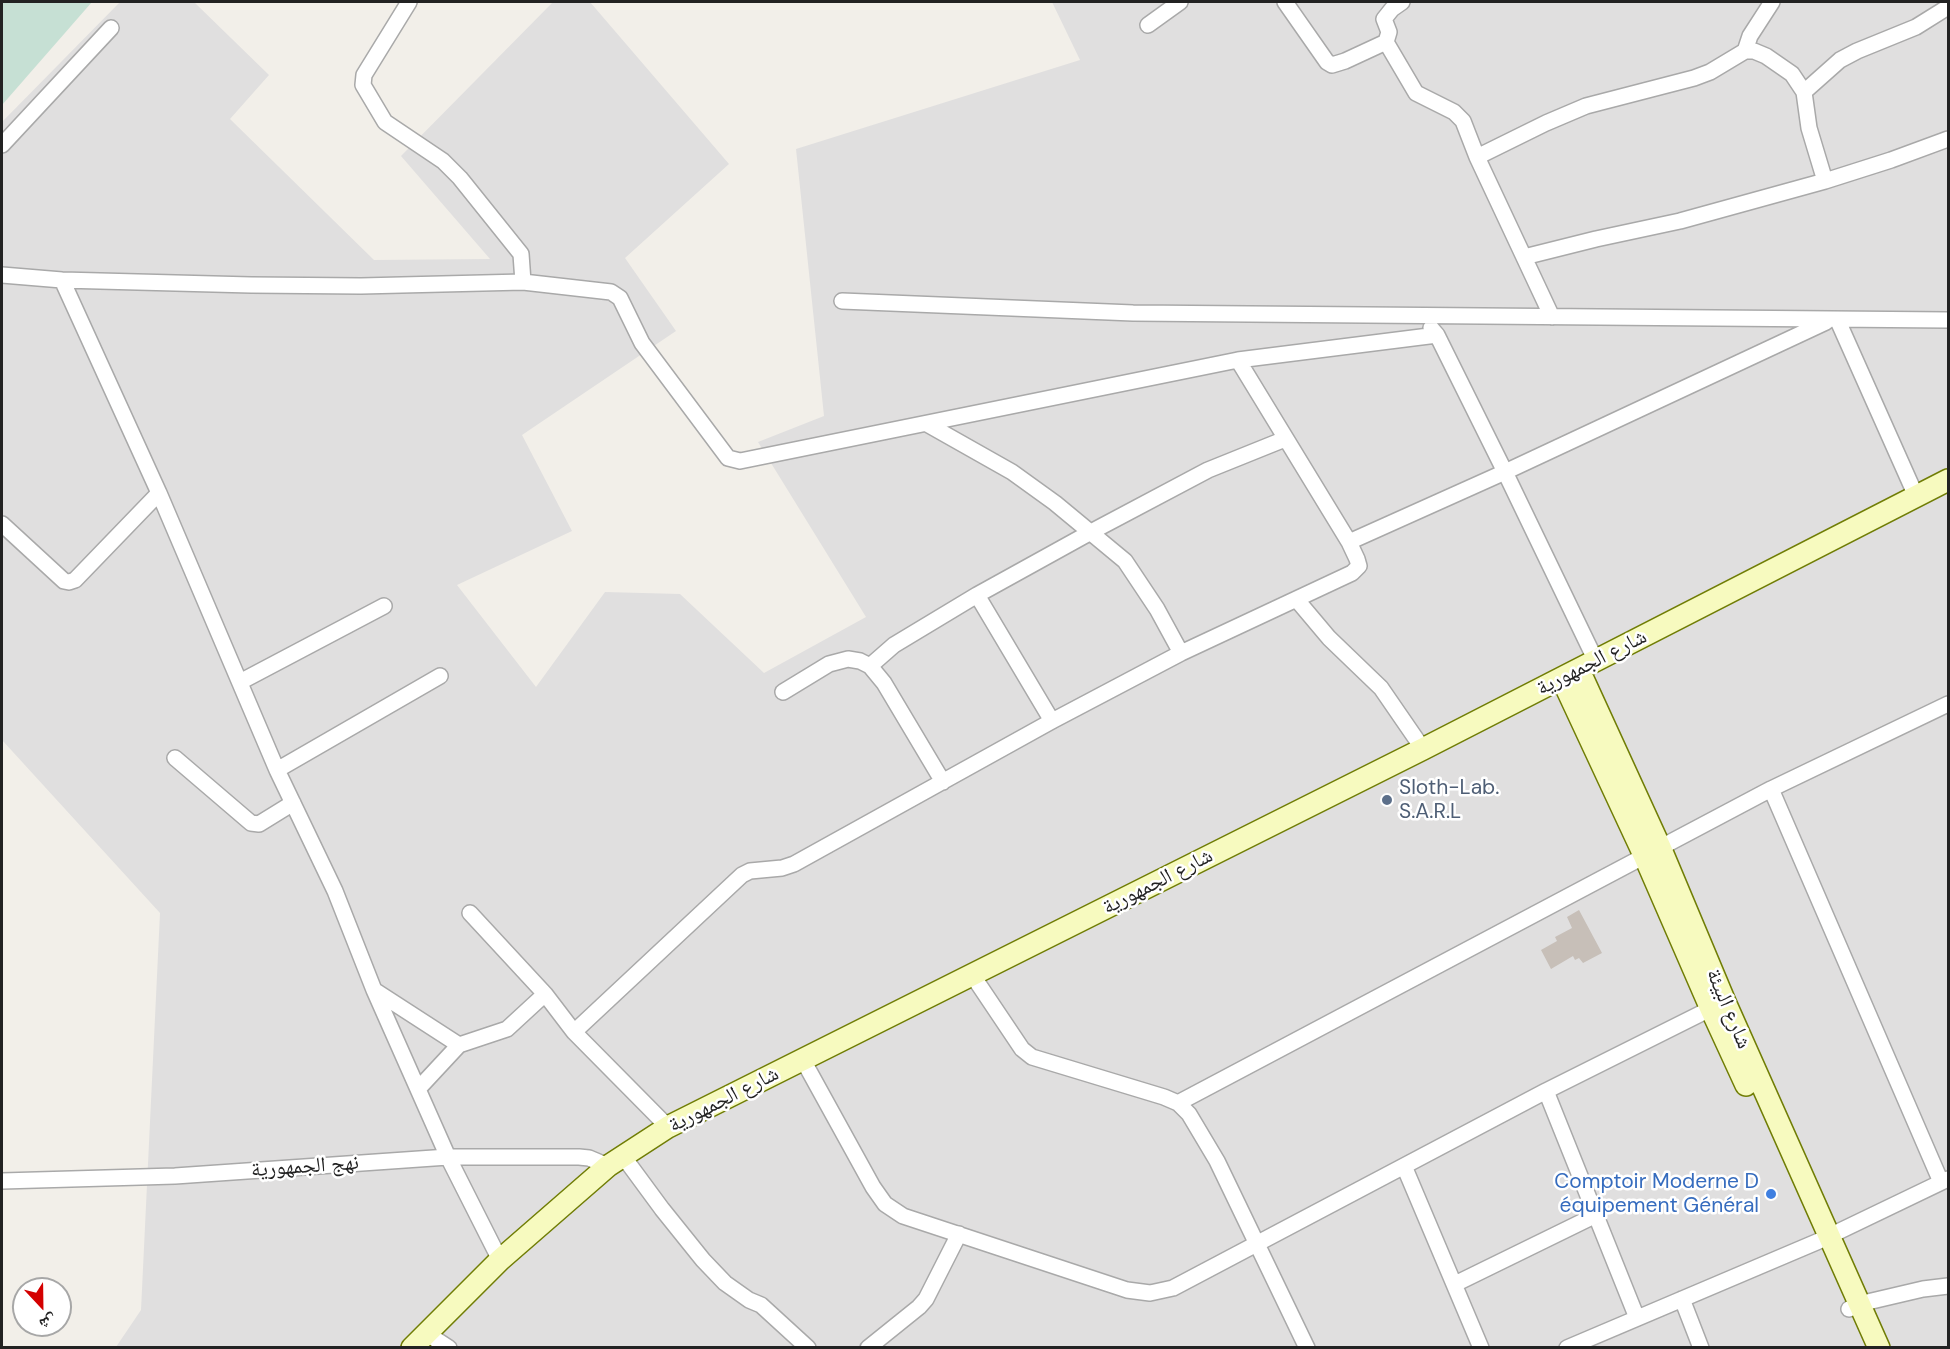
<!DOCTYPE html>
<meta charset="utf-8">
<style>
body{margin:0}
#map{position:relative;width:1950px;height:1349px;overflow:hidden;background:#f2efe9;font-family:"DM Sans","Noto Naskh Arabic",sans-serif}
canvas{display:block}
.frame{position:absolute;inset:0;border:3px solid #222;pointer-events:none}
.north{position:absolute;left:12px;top:1277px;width:60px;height:60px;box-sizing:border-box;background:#fff;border:2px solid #a7a7a7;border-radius:50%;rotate:158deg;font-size:16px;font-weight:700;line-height:24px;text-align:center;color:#222}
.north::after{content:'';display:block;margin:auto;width:21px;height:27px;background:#d40000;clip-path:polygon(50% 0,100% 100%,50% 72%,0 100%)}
</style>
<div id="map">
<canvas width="1950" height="1349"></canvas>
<div class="frame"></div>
<div class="north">ش</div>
</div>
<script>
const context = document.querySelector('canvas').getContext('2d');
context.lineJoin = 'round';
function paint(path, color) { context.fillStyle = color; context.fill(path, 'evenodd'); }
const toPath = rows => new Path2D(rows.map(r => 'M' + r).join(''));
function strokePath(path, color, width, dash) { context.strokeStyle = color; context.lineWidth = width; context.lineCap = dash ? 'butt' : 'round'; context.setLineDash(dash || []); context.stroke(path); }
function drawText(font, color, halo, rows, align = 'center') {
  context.font = font + ' "DM Sans","Noto Naskh Arabic",sans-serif'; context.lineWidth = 5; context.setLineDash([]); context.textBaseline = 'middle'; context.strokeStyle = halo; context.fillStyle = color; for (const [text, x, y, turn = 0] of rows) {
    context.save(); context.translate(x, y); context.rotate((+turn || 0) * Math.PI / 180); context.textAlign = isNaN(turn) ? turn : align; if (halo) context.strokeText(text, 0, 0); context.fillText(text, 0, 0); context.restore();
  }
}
paint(toPath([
 [120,2,194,2,269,75,230,119,374,260,490,259,401,156,553,2,590,2,729,164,625,258,676,331,522,435,572,531,457,585,536,687,605,592,680,594,764,673,866,617,758,442,824,416,796,149,1080,60,1052,2,1948,2,1948,1347,116,1347,141,1310,160,913,2,740,2,122]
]), '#e0dfdf');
paint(toPath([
 [2,2,92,2,2,105]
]), '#c6e0d4');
paint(toPath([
 [1579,910,1602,953,1583,963,1579,958,1575,960,1573,956,1551,969,1541,950,1557,941,1555,937,1572,928,1567,917]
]), '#c7bfb8');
const street = toPath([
 [409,2,364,75,363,85,385,122,443,161,460,178,521,254,523,282],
 [1285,2,1327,62,1332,65,1345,61,1386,42],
 [1402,2,1392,9,1384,19,1389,32,1386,42,1416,93,1454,112,1463,121,1477,157,1552,317],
 [1148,25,1180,2],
 [1745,51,1750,36,1772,2],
 [1804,92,1840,60,1857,51,1916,27,1948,7],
 [2,145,111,28],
 [1477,157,1546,123,1586,106,1694,78,1710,72,1745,51,1754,51,1766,56,1792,74,1804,92,1809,128,1825,181],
 [1524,257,1596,239,1680,221,1825,181,1891,160,1948,139],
 [2,275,62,280,251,285,361,286,523,282,611,292,620,298,642,343,728,458,740,461,1238,360,1437,335],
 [62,280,159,493,277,770,335,891,374,990,448,1157,500,1260],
 [842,301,1133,313,1948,320],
 [1838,321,1916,496],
 [1431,328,1437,335,1505,472,1596,661],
 [927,424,1012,472,1055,503,1125,561,1157,609,1181,653],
 [2,524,64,581,69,582,75,580,159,493],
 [1349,542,1505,472,1826,322],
 [977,595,1052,721],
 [1297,600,1329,638,1381,688,1423,749],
 [870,666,894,645,977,595,1091,532,1208,470,1285,439],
 [240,682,384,606],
 [783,692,829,664,848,659,860,661,870,666,884,683,943,782],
 [175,758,251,823,259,824,293,803],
 [277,770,440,676],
 [1771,789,1941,1182],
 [470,913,545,994,574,1032,668,1127],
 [973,976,1022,1049,1032,1057,1164,1097,1178,1103,1189,1114,1217,1161,1307,1348],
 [374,990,459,1045],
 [574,1032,742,875,750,871,782,868,794,864,1052,721,1181,653,1352,573,1359,566,1357,559,1349,542,1238,360],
 [803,1060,873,1187,885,1204,903,1216,1127,1290,1150,1293,1173,1288,1546,1091,1720,1004],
 [419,1088,459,1045,507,1029,545,994],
 [1546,1091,1637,1318],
 [1178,1103,1771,789,1948,704],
 [623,1156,662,1209,703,1260,725,1283,749,1300,761,1305,808,1348],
 [1404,1166,1481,1348],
 [2,1181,175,1176,448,1157,579,1157,589,1158,608,1166],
 [1455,1284,1596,1215],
 [1682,1299,1701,1348],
 [1849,1309,1859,1304,1923,1289,1948,1286],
 [426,1333,449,1348],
 [868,1348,919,1307,926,1299,959,1234],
 [1567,1348,1819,1241,1948,1179]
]);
const secondary = toPath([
 [1579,670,1660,847,1725,1002,1879,1348],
 [1562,679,1644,855,1711,1009,1746,1085],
 [412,1348,500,1260,608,1166,668,1127,1423,749,1948,480]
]);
strokePath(street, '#a9a9a9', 18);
strokePath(secondary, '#707d05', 24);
strokePath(street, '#fff', 15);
strokePath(secondary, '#f7fabf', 21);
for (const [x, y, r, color] of [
 [1387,800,6,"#5c6f8a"],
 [1771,1194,6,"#3f7fe0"]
]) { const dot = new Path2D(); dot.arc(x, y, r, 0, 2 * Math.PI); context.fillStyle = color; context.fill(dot); strokePath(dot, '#fff', 2); }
drawText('21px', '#222', '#fff', [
 ["شارع الجمهورية",1592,663,-27],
 ["شارع الجمهورية",1158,882,-27],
 ["شارع البيئة",1728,1009,67],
 ["شارع الجمهورية",724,1100,-27],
 ["نهج الجمهورية",305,1167,-4]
]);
drawText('21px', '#4e5e75', '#fff', [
 ["Sloth-Lab.",1399,788],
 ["S.A.R.L",1399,812]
], 'left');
drawText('21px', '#366cbe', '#fff', [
 ["Comptoir Moderne D",1759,1182],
 ["équipement Général",1759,1206]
], 'right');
</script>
